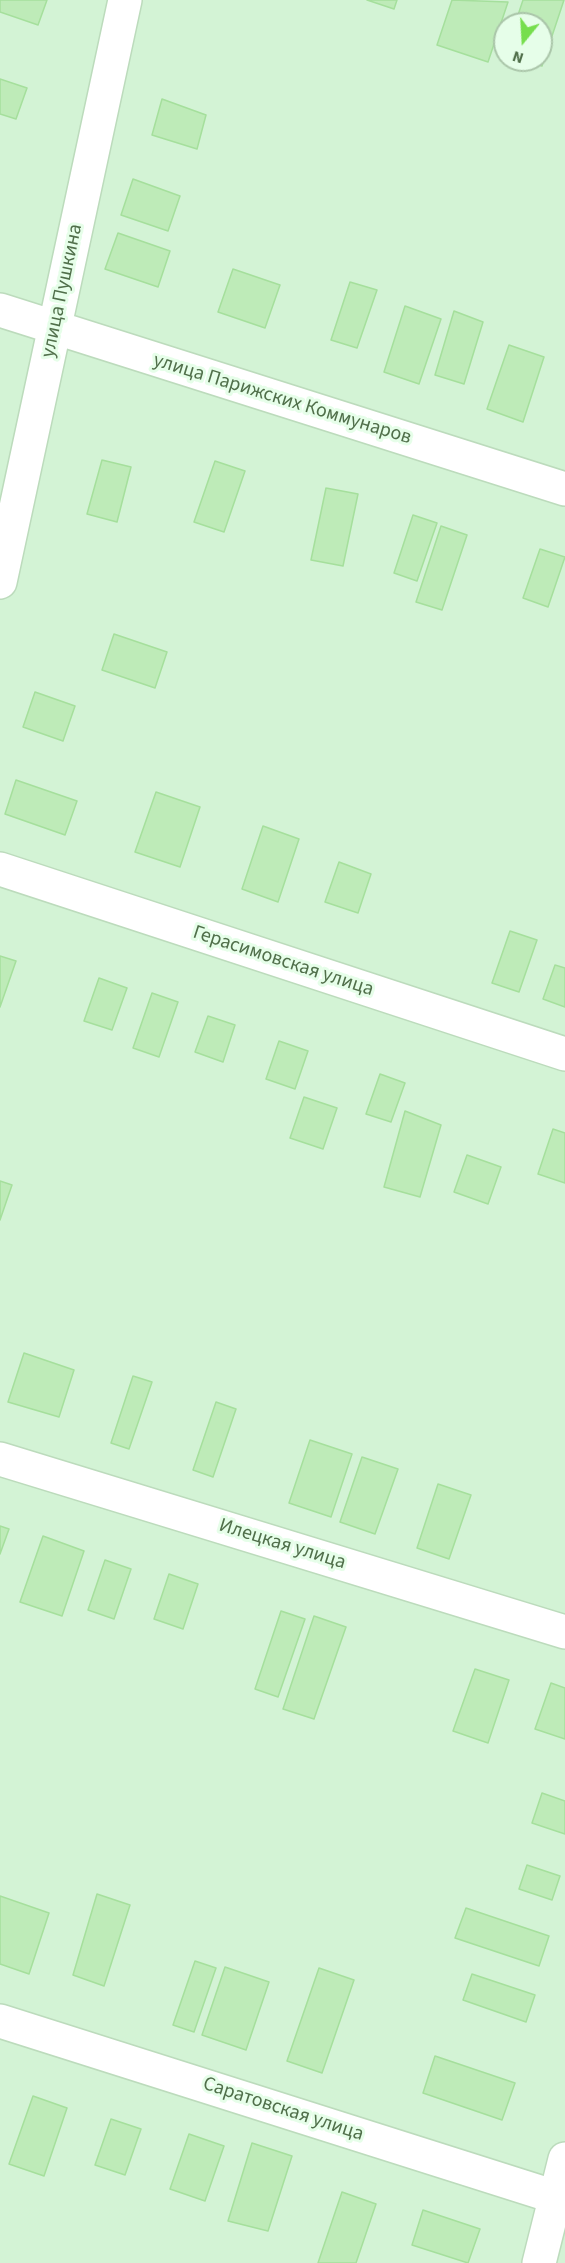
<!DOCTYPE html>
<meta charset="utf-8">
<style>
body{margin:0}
#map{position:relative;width:565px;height:2263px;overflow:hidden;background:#e1fae3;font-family:"Source Sans 3",sans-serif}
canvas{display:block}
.north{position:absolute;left:493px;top:12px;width:60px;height:60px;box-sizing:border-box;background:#e6fee9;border:2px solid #aac5a9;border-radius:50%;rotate:198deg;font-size:16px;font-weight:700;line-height:24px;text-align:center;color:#506f4a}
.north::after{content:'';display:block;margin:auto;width:21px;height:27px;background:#76de4d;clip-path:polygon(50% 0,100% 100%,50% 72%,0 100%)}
</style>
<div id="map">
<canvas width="565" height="2263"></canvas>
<div class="north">N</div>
</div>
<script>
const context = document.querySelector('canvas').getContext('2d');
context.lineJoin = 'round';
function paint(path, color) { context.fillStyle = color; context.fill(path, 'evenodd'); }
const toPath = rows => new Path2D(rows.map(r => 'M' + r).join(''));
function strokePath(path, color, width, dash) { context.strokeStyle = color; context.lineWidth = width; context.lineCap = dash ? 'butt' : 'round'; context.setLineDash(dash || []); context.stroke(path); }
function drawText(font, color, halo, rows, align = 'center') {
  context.font = font + ' "Source Sans 3",sans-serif'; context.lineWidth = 6; context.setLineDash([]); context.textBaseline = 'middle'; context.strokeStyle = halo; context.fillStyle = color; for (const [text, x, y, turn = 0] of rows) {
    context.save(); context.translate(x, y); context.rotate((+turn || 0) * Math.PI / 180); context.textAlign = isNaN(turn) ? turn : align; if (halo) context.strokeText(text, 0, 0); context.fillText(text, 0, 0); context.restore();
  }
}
paint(toPath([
 [0,0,565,0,565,2263,0,2263],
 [505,24,541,24,541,60,505,60]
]), '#d3f3d5');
const building = toPath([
 [0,0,47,0,38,25,0,12,0,0],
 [367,0,397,0,394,9,367,0],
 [452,0,508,2,488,62,437,45,452,0],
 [523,0,564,0,542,66,526,60,541,60,541,24,515,24,523,0],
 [0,79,27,88,16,119,0,114,0,79],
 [162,99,206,115,197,149,152,135,162,99],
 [133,179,180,196,168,231,121,215,133,179],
 [118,233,170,251,158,287,105,269,118,233],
 [233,269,280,285,265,328,218,312,233,269],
 [350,282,377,290,357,348,331,340,350,282],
 [405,306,441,319,419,384,384,372,405,306],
 [454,311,483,322,464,384,435,375,454,311],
 [509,345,544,357,523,422,487,409,509,345],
 [102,460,131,467,117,522,87,514,102,460],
 [215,461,245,471,224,532,194,522,215,461],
 [326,488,358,494,343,566,311,560,326,488],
 [413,515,437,523,417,581,394,573,413,515],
 [441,526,467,535,442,610,416,602,441,526],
 [540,549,565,557,548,607,523,598,540,549],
 [114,634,167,652,155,688,102,670,114,634],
 [35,692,75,706,63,741,23,727,35,692],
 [16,780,77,801,65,835,5,814,16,780],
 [156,792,200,807,180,867,135,852,156,792],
 [263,826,299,839,278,902,242,889,263,826],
 [339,862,371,874,358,913,325,902,339,862],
 [510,931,537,940,519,992,492,983,510,931],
 [0,956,16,961,0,1007,0,956],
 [555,965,565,968,565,1007,543,999,555,965],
 [99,978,127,988,112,1030,84,1021,99,978],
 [152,993,178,1002,159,1057,133,1048,152,993],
 [208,1016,235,1025,223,1062,195,1052,208,1016],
 [279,1041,308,1051,295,1089,266,1079,279,1041],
 [380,1074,405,1083,391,1122,366,1114,380,1074],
 [304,1097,337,1108,323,1149,290,1138,304,1097],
 [405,1111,441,1125,420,1197,384,1187,405,1111],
 [553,1129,565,1133,565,1183,538,1174,553,1129],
 [467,1155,501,1167,488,1204,454,1192,467,1155],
 [0,1181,12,1185,0,1220,0,1181],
 [24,1353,74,1370,59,1417,8,1402,24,1353],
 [133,1376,152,1382,129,1449,111,1443,133,1376],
 [216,1402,236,1409,213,1477,193,1470,216,1402],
 [310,1440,352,1454,331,1517,289,1503,310,1440],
 [362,1457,398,1469,375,1534,340,1522,362,1457],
 [438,1484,471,1495,449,1559,417,1548,438,1484],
 [0,1526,9,1529,0,1554,0,1526],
 [43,1536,84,1551,62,1616,20,1602,43,1536],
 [105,1560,131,1569,114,1619,88,1610,105,1560],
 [169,1574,198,1584,183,1629,154,1619,169,1574],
 [281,1611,305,1619,278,1697,255,1689,281,1611],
 [314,1616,346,1627,314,1719,283,1709,314,1616],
 [475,1669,509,1680,488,1743,453,1731,475,1669],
 [551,1683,565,1688,565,1739,535,1729,551,1683],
 [542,1793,565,1801,565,1834,532,1823,542,1793],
 [527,1865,560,1876,552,1900,519,1889,527,1865],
 [97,1894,130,1905,104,1986,73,1975,97,1894],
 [0,1896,49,1913,29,1974,0,1964,0,1896],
 [466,1908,549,1936,539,1966,455,1938,466,1908],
 [195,1961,216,1968,194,2032,173,2025,195,1961],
 [225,1967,269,1982,246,2050,202,2035,225,1967],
 [319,1968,354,1980,322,2073,287,2061,319,1968],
 [472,1974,535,1995,526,2022,463,2000,472,1974],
 [435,2056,515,2083,502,2120,423,2093,435,2056],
 [33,2096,67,2108,44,2176,9,2164,33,2096],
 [111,2119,141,2129,125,2175,95,2165,111,2119],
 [189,2134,224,2146,205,2201,170,2189,189,2134],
 [252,2143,292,2156,268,2231,228,2221,252,2143],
 [342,2192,376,2204,356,2263,318,2263,342,2192],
 [423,2210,480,2229,468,2263,412,2245,423,2210]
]);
paint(building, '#beebb8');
strokePath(building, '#a5df9c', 1.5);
const minor = toPath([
 [0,310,565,489],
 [0,582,125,0],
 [0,869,565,1054],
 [0,1459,565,1632],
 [0,2021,565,2200]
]);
const tertiary = toPath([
 [539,2263,565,2159]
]);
strokePath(minor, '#bcdbbc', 36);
strokePath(tertiary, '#bcdbbc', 36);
strokePath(minor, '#fff', 33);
strokePath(tertiary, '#fff', 33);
drawText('20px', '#506f4a', '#e6fee9', [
 ["улица Пушкина",63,291,-78],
 ["улица Парижских Коммунаров",282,400,17],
 ["Герасимовская улица",283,962,18],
 ["Илецкая улица",282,1545,17],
 ["Саратовская улица",283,2110,18]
]);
</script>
